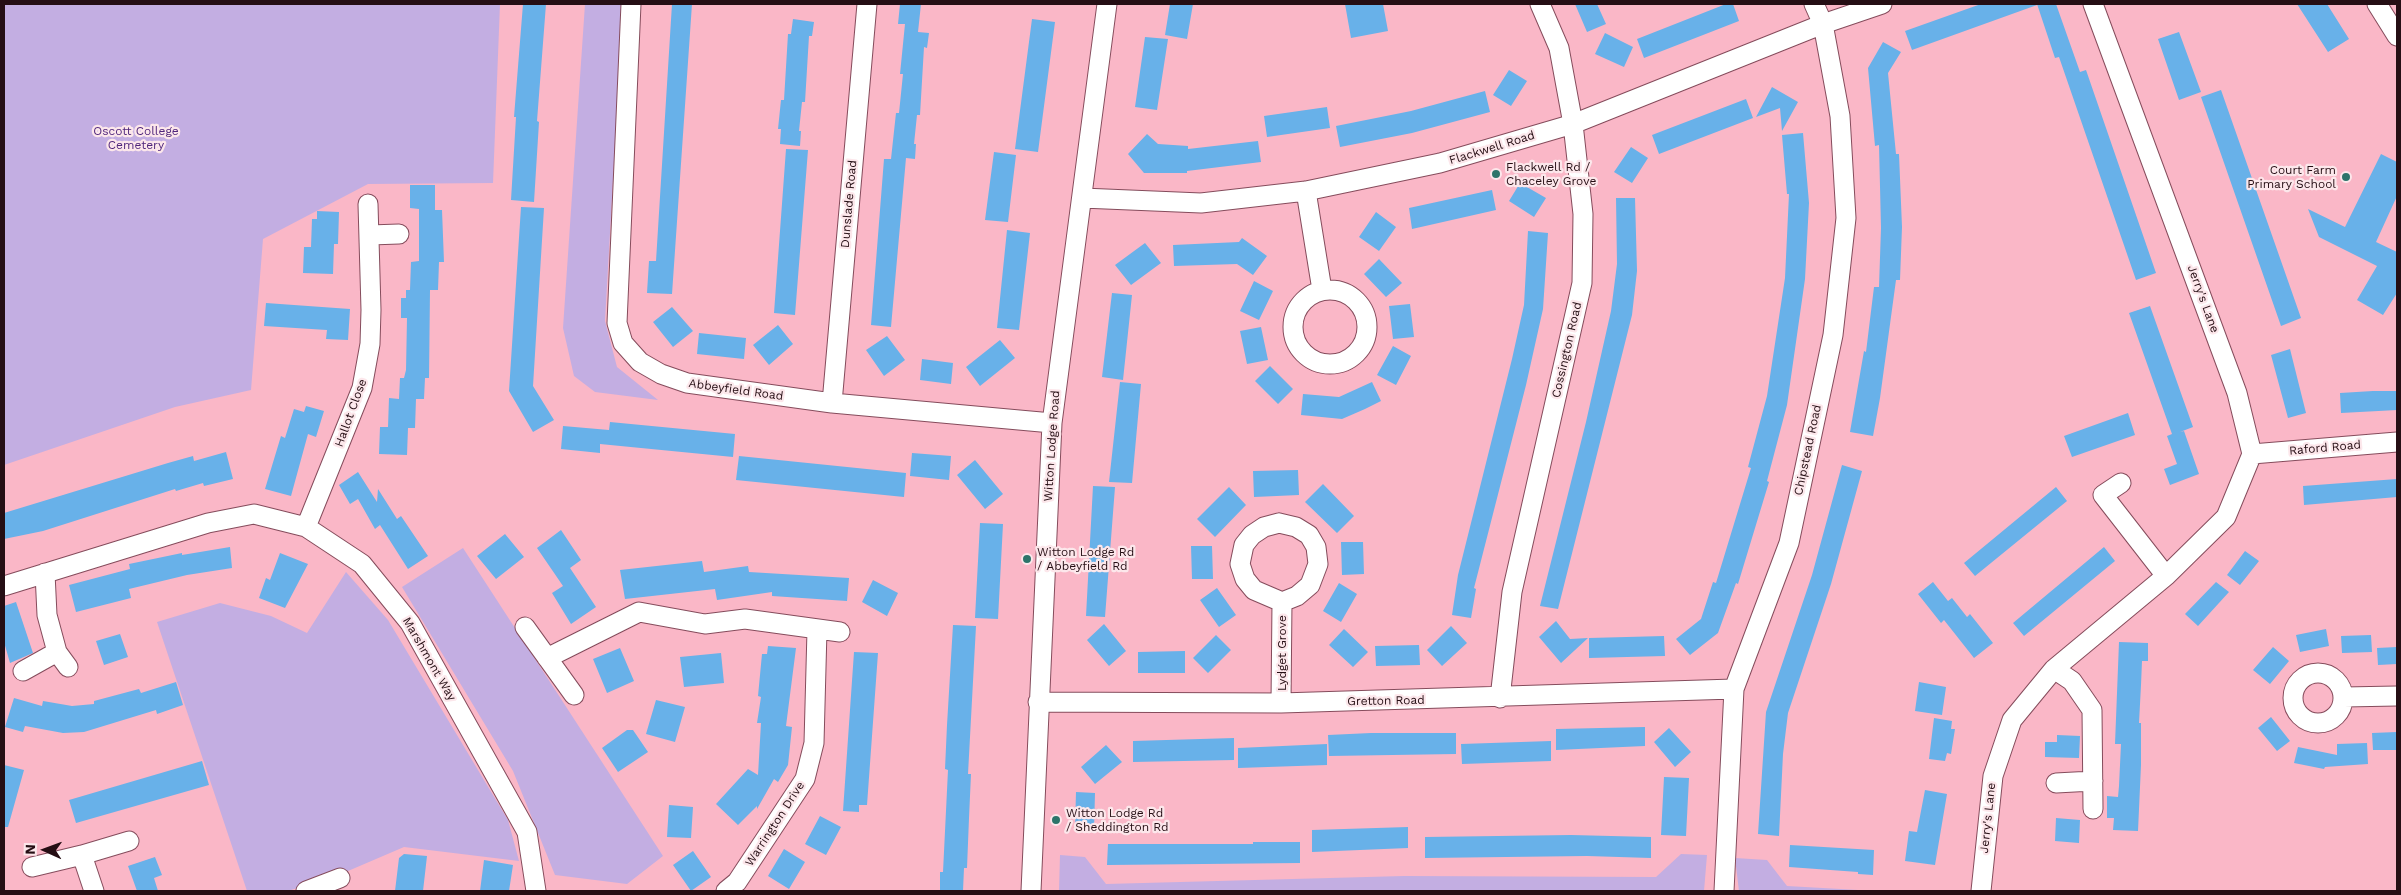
<!DOCTYPE html>
<style>
body{margin:0}
#map{position:relative;width:2401px;height:895px;overflow:hidden;background:#fab7c7;font-family:"Work Sans",sans-serif}
canvas{display:block}
.frame{position:absolute;inset:0;border:5px solid #250e14;pointer-events:none}
.north{position:absolute;left:20px;top:825px;width:50px;height:50px;-webkit-text-stroke:4px #fce7eb;paint-order:stroke;rotate:272deg;font-size:14px;font-weight:700;line-height:20px;text-align:center;color:#250e14}
.north::after{content:'';display:block;margin:auto;width:18px;height:22px;background:#250e14;clip-path:polygon(50% 0,100% 100%,50% 72%,0 100%)}
</style>
<div id="map">
<canvas width="2401" height="895"></canvas>
<div class="frame"></div>
<div class="north">N</div>
</div>
<script>
const context = document.querySelector('canvas').getContext('2d');
context.lineJoin = 'round';
function paint(path, color) { context.fillStyle = color; context.fill(path, 'evenodd'); }
const toPath = rows => new Path2D(rows.map(r => 'M' + r).join(''));
function strokePath(path, color, width, dash) { context.strokeStyle = color; context.lineWidth = width; context.lineCap = dash ? 'butt' : 'round'; context.setLineDash(dash || []); context.stroke(path); }
function drawText(font, color, halo, rows, align = 'center') {
  context.font = font + ' "Work Sans",sans-serif'; context.lineWidth = 4.5; context.setLineDash([]); context.textBaseline = 'middle'; context.strokeStyle = halo; context.fillStyle = color; for (const [text, x, y, turn = 0] of rows) {
    context.save(); context.translate(x, y); context.rotate((+turn || 0) * Math.PI / 180); context.textAlign = isNaN(turn) ? turn : align; if (halo) context.strokeText(text, 0, 0); context.fillText(text, 0, 0); context.restore();
  }
}
paint(toPath([
 [4,4,500,4,493,183,368,184,263,239,251,390,175,407,4,465],
 [585,4,623,4,605,321,617,367,658,400,595,392,574,376,563,328],
 [463,548,663,856,627,884,555,875,513,771,402,587],
 [346,572,388,620,508,820,519,861,404,847,341,874,288,891,247,891,157,622,220,603,271,616,307,633],
 [1681,854,1707,855,1704,891,1059,891,1060,855,1085,857,1106,884,1404,876,1656,877],
 [1735,858,1767,860,1787,886,1876,891,1739,891]
]), '#c3aee2');
paint(toPath([
 [523,4,546,4,537,121,539,122,534,202,511,200,516,117,514,117],
 [672,4,692,4,672,294,647,293,649,261,656,261],
 [900,4,921,4,918,32,929,33,927,48,924,47,920,115,917,115,914,144,916,144,915,159,906,158,891,327,871,325,884,159,891,159,896,113,899,113,903,74,900,74,905,24,898,24],
 [1170,4,1193,4,1187,39,1165,35],
 [1345,4,1383,4,1388,31,1351,38],
 [1575,4,1597,4,1606,24,1587,32],
 [1726,4,1733,4,1739,21,1644,58,1637,39],
 [1981,4,2037,5,1912,50,1905,31],
 [2037,4,2056,4,2080,72,2086,70,2156,273,2136,280,2059,57,2055,58],
 [2297,4,2327,4,2349,39,2328,52],
 [793,19,814,22,812,36,809,36,805,102,802,102,799,131,801,131,800,146,780,144,781,129,778,129,781,100,784,100,788,34,791,34],
 [1032,19,1055,22,1038,152,1015,149],
 [2179,32,2201,92,2179,100,2158,39],
 [1605,33,1633,47,1624,67,1595,54],
 [1145,37,1168,39,1157,110,1135,107],
 [1883,42,1901,52,1888,73,1896,154,1899,154,1902,227,1900,280,1896,280,1880,398,1873,436,1850,432,1864,351,1866,352,1874,287,1879,287,1881,228,1879,145,1875,146,1868,68],
 [1509,70,1527,81,1511,106,1493,95],
 [1772,87,1798,102,1782,131,1780,108,1756,117],
 [2221,90,2301,318,2281,326,2201,97],
 [1485,91,1490,112,1412,133,1340,147,1336,126,1411,111],
 [1746,99,1753,118,1659,154,1652,135],
 [1327,107,1330,128,1267,137,1264,116],
 [1803,133,1809,203,1805,279,1787,405,1767,481,1769,482,1738,584,1736,583,1718,633,1690,655,1676,639,1701,619,1713,582,1716,583,1751,468,1748,467,1767,396,1785,278,1789,194,1787,194,1782,135],
 [1147,134,1158,144,1188,146,1188,149,1258,141,1261,162,1187,171,1187,173,1144,173,1128,154],
 [1631,147,1648,158,1632,183,1614,172],
 [786,149,808,150,795,315,774,313],
 [994,152,1016,155,1008,222,985,220],
 [2381,154,2397,162,2397,196,2376,242,2397,252,2397,293,2383,315,2357,300,2377,266,2319,237,2308,209,2345,227],
 [1520,183,1546,198,1534,217,1509,201],
 [410,185,435,185,435,210,442,210,444,262,439,262,438,290,430,290,429,378,425,378,424,399,416,399,415,428,408,428,407,455,379,454,380,427,388,427,389,398,399,399,400,378,404,378,406,370,407,318,401,318,401,298,406,298,406,290,410,290,411,262,419,261,419,209,410,208],
 [1492,190,1496,210,1412,229,1409,208],
 [1616,198,1635,198,1637,271,1632,315,1558,609,1540,606,1586,422,1611,311,1617,264],
 [521,207,544,208,533,386,554,420,533,432,509,391],
 [317,211,339,212,338,244,334,244,333,274,303,273,304,247,311,247,312,219,317,219],
 [1376,212,1396,227,1379,251,1359,237],
 [1007,230,1030,233,1019,330,997,328],
 [1528,231,1548,233,1543,309,1526,385,1474,588,1476,589,1471,618,1452,615,1458,575,1512,359,1524,305],
 [1242,238,1267,256,1253,275,1237,264,1174,266,1173,245,1239,242],
 [1145,243,1161,263,1131,285,1115,265],
 [1379,259,1402,283,1386,297,1364,274],
 [1254,281,1273,291,1259,320,1240,311],
 [1112,293,1132,295,1123,380,1102,377],
 [266,303,350,309,348,340,326,339,327,330,264,326],
 [1410,304,1414,337,1393,339,1389,306],
 [2150,306,2193,427,2180,432,2184,431,2199,474,2170,485,2164,469,2177,464,2167,436,2172,434,2129,313],
 [672,307,693,331,673,347,653,322],
 [778,325,793,344,769,365,753,345],
 [1261,327,1268,360,1247,364,1240,331],
 [699,333,746,338,744,359,697,354],
 [887,336,905,360,884,376,866,350],
 [1000,340,1015,358,980,386,966,367],
 [1393,346,1411,356,1396,385,1377,375],
 [2290,349,2306,413,2288,418,2271,355],
 [922,359,953,363,951,384,920,380],
 [1270,366,1293,389,1278,404,1255,381],
 [1120,382,1141,384,1132,483,1109,482],
 [1372,382,1381,401,1365,409,1342,419,1301,415,1303,394,1339,397],
 [2373,391,2397,391,2397,410,2341,413,2340,393],
 [306,406,324,411,316,437,308,434,291,496,265,489,281,436,285,438,294,409,304,412],
 [2128,413,2135,435,2072,457,2064,436],
 [610,422,735,434,733,457,600,444,600,453,561,449,563,426,609,430],
 [226,452,233,479,204,486,203,483,176,491,175,489,43,531,4,539,4,513,168,463,193,456,194,461],
 [912,453,951,456,949,480,910,476],
 [739,456,906,473,904,497,736,480],
 [975,460,1003,494,985,509,957,475],
 [1842,465,1862,471,1831,584,1788,713,1783,754,1779,836,1758,834,1766,712,1812,575],
 [1298,470,1299,495,1254,497,1253,471],
 [358,472,377,502,378,489,397,519,401,516,428,556,408,569,380,525,375,529,358,499,350,504,339,485],
 [2397,479,2397,497,2304,505,2303,486],
 [1323,484,1354,516,1337,533,1305,502],
 [1093,486,1115,487,1105,617,1086,616],
 [1229,487,1246,505,1215,537,1197,519],
 [2056,487,2067,501,1975,576,1964,563],
 [980,523,1003,524,998,619,975,618],
 [561,530,581,560,570,568,596,607,571,624,552,593,563,586,537,548],
 [505,534,524,557,496,579,477,556],
 [1341,542,1363,542,1364,574,1342,575],
 [1191,546,1212,546,1213,579,1192,579],
 [230,547,232,568,187,575,129,589,131,598,76,612,69,585,130,569,129,564,182,553,182,555],
 [2104,547,2115,561,2024,636,2013,623],
 [2245,551,2259,561,2240,585,2227,575],
 [280,553,308,564,285,608,259,598,266,578,270,580],
 [702,561,704,572,748,566,749,572,849,578,847,601,772,596,772,592,717,600,715,589,625,599,620,570],
 [873,580,898,593,887,616,862,602],
 [1933,582,1948,601,1952,598,1967,617,1970,614,1993,643,1974,658,1944,620,1941,623,1918,594],
 [2216,582,2229,592,2198,626,2185,614],
 [1339,583,1357,594,1341,622,1323,611],
 [1217,588,1236,615,1219,627,1200,600],
 [16,602,33,653,10,663,4,642,4,606],
 [1556,621,1570,639,1588,638,1561,663,1539,637],
 [1104,624,1126,651,1109,666,1087,640],
 [953,625,976,626,968,774,971,774,969,818,967,868,964,868,963,891,940,891,940,872,943,872,948,770,945,769,947,725],
 [1451,626,1467,643,1442,666,1427,650],
 [1344,629,1368,652,1353,667,1329,645],
 [2326,629,2329,646,2300,652,2296,635],
 [120,634,128,657,104,665,96,641],
 [1216,635,1231,650,1208,673,1193,658],
 [2371,635,2372,652,2342,653,2341,636],
 [1664,636,1665,656,1589,658,1589,638],
 [2119,642,2148,643,2148,661,2142,661,2141,685,2139,723,2141,723,2141,765,2138,831,2113,830,2114,818,2107,818,2107,796,2118,797,2119,786,2121,744,2115,744],
 [1419,645,1420,665,1376,666,1375,646],
 [768,646,796,648,786,726,792,727,788,765,778,782,774,779,757,809,757,806,738,825,716,804,748,769,758,775,761,723,757,723,761,697,758,696,762,654,767,654],
 [2273,647,2289,661,2270,684,2253,670],
 [2397,647,2397,664,2378,665,2377,648],
 [620,648,634,681,607,693,593,659],
 [1185,651,1185,673,1138,673,1138,652],
 [854,652,878,653,867,805,859,805,859,812,843,811],
 [721,653,724,683,684,687,680,657],
 [176,682,183,705,157,714,156,710,84,732,63,733,25,726,23,732,5,727,14,698,42,706,43,701,72,706,94,704,94,701,139,689,141,693],
 [1919,682,1946,687,1942,715,1915,711],
 [656,700,685,707,675,742,646,734],
 [2271,717,2290,741,2277,751,2258,728],
 [1934,718,1952,721,1951,729,1955,729,1951,754,1947,753,1945,761,1929,759],
 [1645,727,1645,746,1556,750,1556,729],
 [1669,728,1691,752,1675,767,1654,742],
 [627,730,633,730,648,752,618,772,602,748],
 [2397,732,2397,750,2373,750,2372,733],
 [1371,733,1456,733,1456,754,1329,756,1328,735],
 [2057,735,2080,736,2079,758,2045,757,2045,742,2057,742],
 [1234,738,1234,760,1133,762,1133,741],
 [1551,741,1551,761,1462,764,1461,744],
 [2367,743,2368,764,2325,767,2324,769,2294,763,2298,747,2337,755,2337,744],
 [1327,744,1327,765,1238,768,1238,748],
 [1106,745,1122,762,1095,784,1081,767],
 [202,761,209,785,76,823,69,800],
 [4,765,24,770,8,827,4,827],
 [1664,777,1689,778,1686,836,1661,835],
 [1925,790,1947,794,1935,865,1905,861,1909,831,1917,832],
 [1076,792,1095,793,1094,830,1075,829],
 [669,805,693,807,691,838,667,837],
 [820,816,841,827,826,855,805,844],
 [2056,818,2080,820,2079,843,2055,841],
 [1408,827,1408,848,1312,852,1312,830],
 [1571,835,1651,837,1651,858,1587,856,1425,858,1425,837],
 [1253,842,1300,842,1300,863,1107,865,1108,844,1253,844],
 [1790,845,1874,850,1873,875,1858,874,1858,872,1789,867],
 [784,849,805,862,789,889,768,876],
 [693,851,711,877,691,891,673,865],
 [404,854,427,856,423,891,395,891,399,858],
 [155,857,162,875,154,878,158,891,137,891,128,866],
 [484,860,513,865,509,891,480,891]
]), '#68b1e9');
const street = toPath([
 [631,4,617,323,623,343,640,362,661,374,687,383,832,403,1052,423],
 [2377,4,2397,36],
 [1306,191,1322,290],
 [1082,198,1201,203,1306,191,1440,163,1573,124,1823,24,1882,4],
 [370,235,399,234],
 '1293 327a37 37 0 1 1 74 0a37 37 0 1 1-74 0Z',
 [832,403,867,4],
 [2252,454,2397,442],
 [2121,483,2103,495,2166,576],
 [1279,523,1296,527,1309,535,1316,547,1318,564,1310,585,1297,596,1282,602,1254,590,1245,579,1240,564,1244,545,1252,535,1264,527,1279,523],
 [306,527,362,388,370,344,371,310,368,204],
 [4,586,208,523,254,514,306,527,362,564,410,623,527,832,536,891],
 [525,627,574,695],
 [57,652,68,667],
 [547,658,639,612,705,624,745,619,840,632],
 [2054,669,2072,681,2092,710,2093,809],
 [23,671,57,652,47,615,45,573],
 '2293 698a25 25 0 1 1 50 0a25 25 0 1 1-50 0Z',
 [2344,697,2397,696],
 [1500,698,1512,592,1582,283,1583,214,1573,124,1559,48,1540,4],
 [1038,702,1281,703,1734,689],
 [1281,703,1282,602],
 [2056,783,2093,781],
 [32,867,82,855],
 [94,891,82,855,129,841],
 [306,891,340,878],
 [726,891,737,882,805,779,814,743,817,630],
 [1031,891,1052,423,1107,4],
 [1724,891,1734,689,1789,543,1833,335,1846,218,1840,116,1823,24,1814,4],
 [1981,891,1993,776,2012,720,2054,669,2166,576,2226,517,2252,454,2237,393,2093,4]
]);
strokePath(street, '#854c5c', 21);
strokePath(street, '#fff', 19);
for (const [x, y, r, color] of [
 [1496,174,5,"#2d746a"],
 [2346,177,5,"#2d746a"],
 [1027,559,5,"#2d746a"],
 [1056,820,5,"#2d746a"]
]) { const dot = new Path2D(); dot.arc(x, y, r, 0, 2 * Math.PI); context.fillStyle = color; context.fill(dot); strokePath(dot, '#fce7eb', 2); }
drawText('12px', '#50267c', '#fce7eb', [
 ["Oscott College",136,131],
 ["Cemetery",136,145]
]);
drawText('12px', '#250e14', '#fce7eb', [
 ["Flackwell Road",1492,148,-17],
 ["Dunslade Road",849,204,-85],
 ["Jerry's Lane",2203,299,70],
 ["Cossington Road",1567,350,-77],
 ["Abbeyfield Road",736,390,8],
 ["Hallot Close",351,413,-70],
 ["Witton Lodge Road",1052,446,-86],
 ["Raford Road",2325,448,-5],
 ["Chipstead Road",1808,450,-78],
 ["Lydget Grove",1282,653,-90],
 ["Marshmont Way",429,659,60],
 ["Gretton Road",1386,701,-1],
 ["Jerry's Lane",1988,818,-84],
 ["Warrington Drive",775,824,-57]
]);
drawText('12px', '#250e14', '#fce7eb', [
 ["Flackwell Rd /",1506,167],
 ["Chaceley Grove",1506,181],
 ["Court Farm",2336,170,"right"],
 ["Primary School",2336,184,"right"],
 ["Witton Lodge Rd",1037,552],
 ["/ Abbeyfield Rd",1037,566],
 ["Witton Lodge Rd",1066,813],
 ["/ Sheddington Rd",1066,827]
], 'left');
</script>
